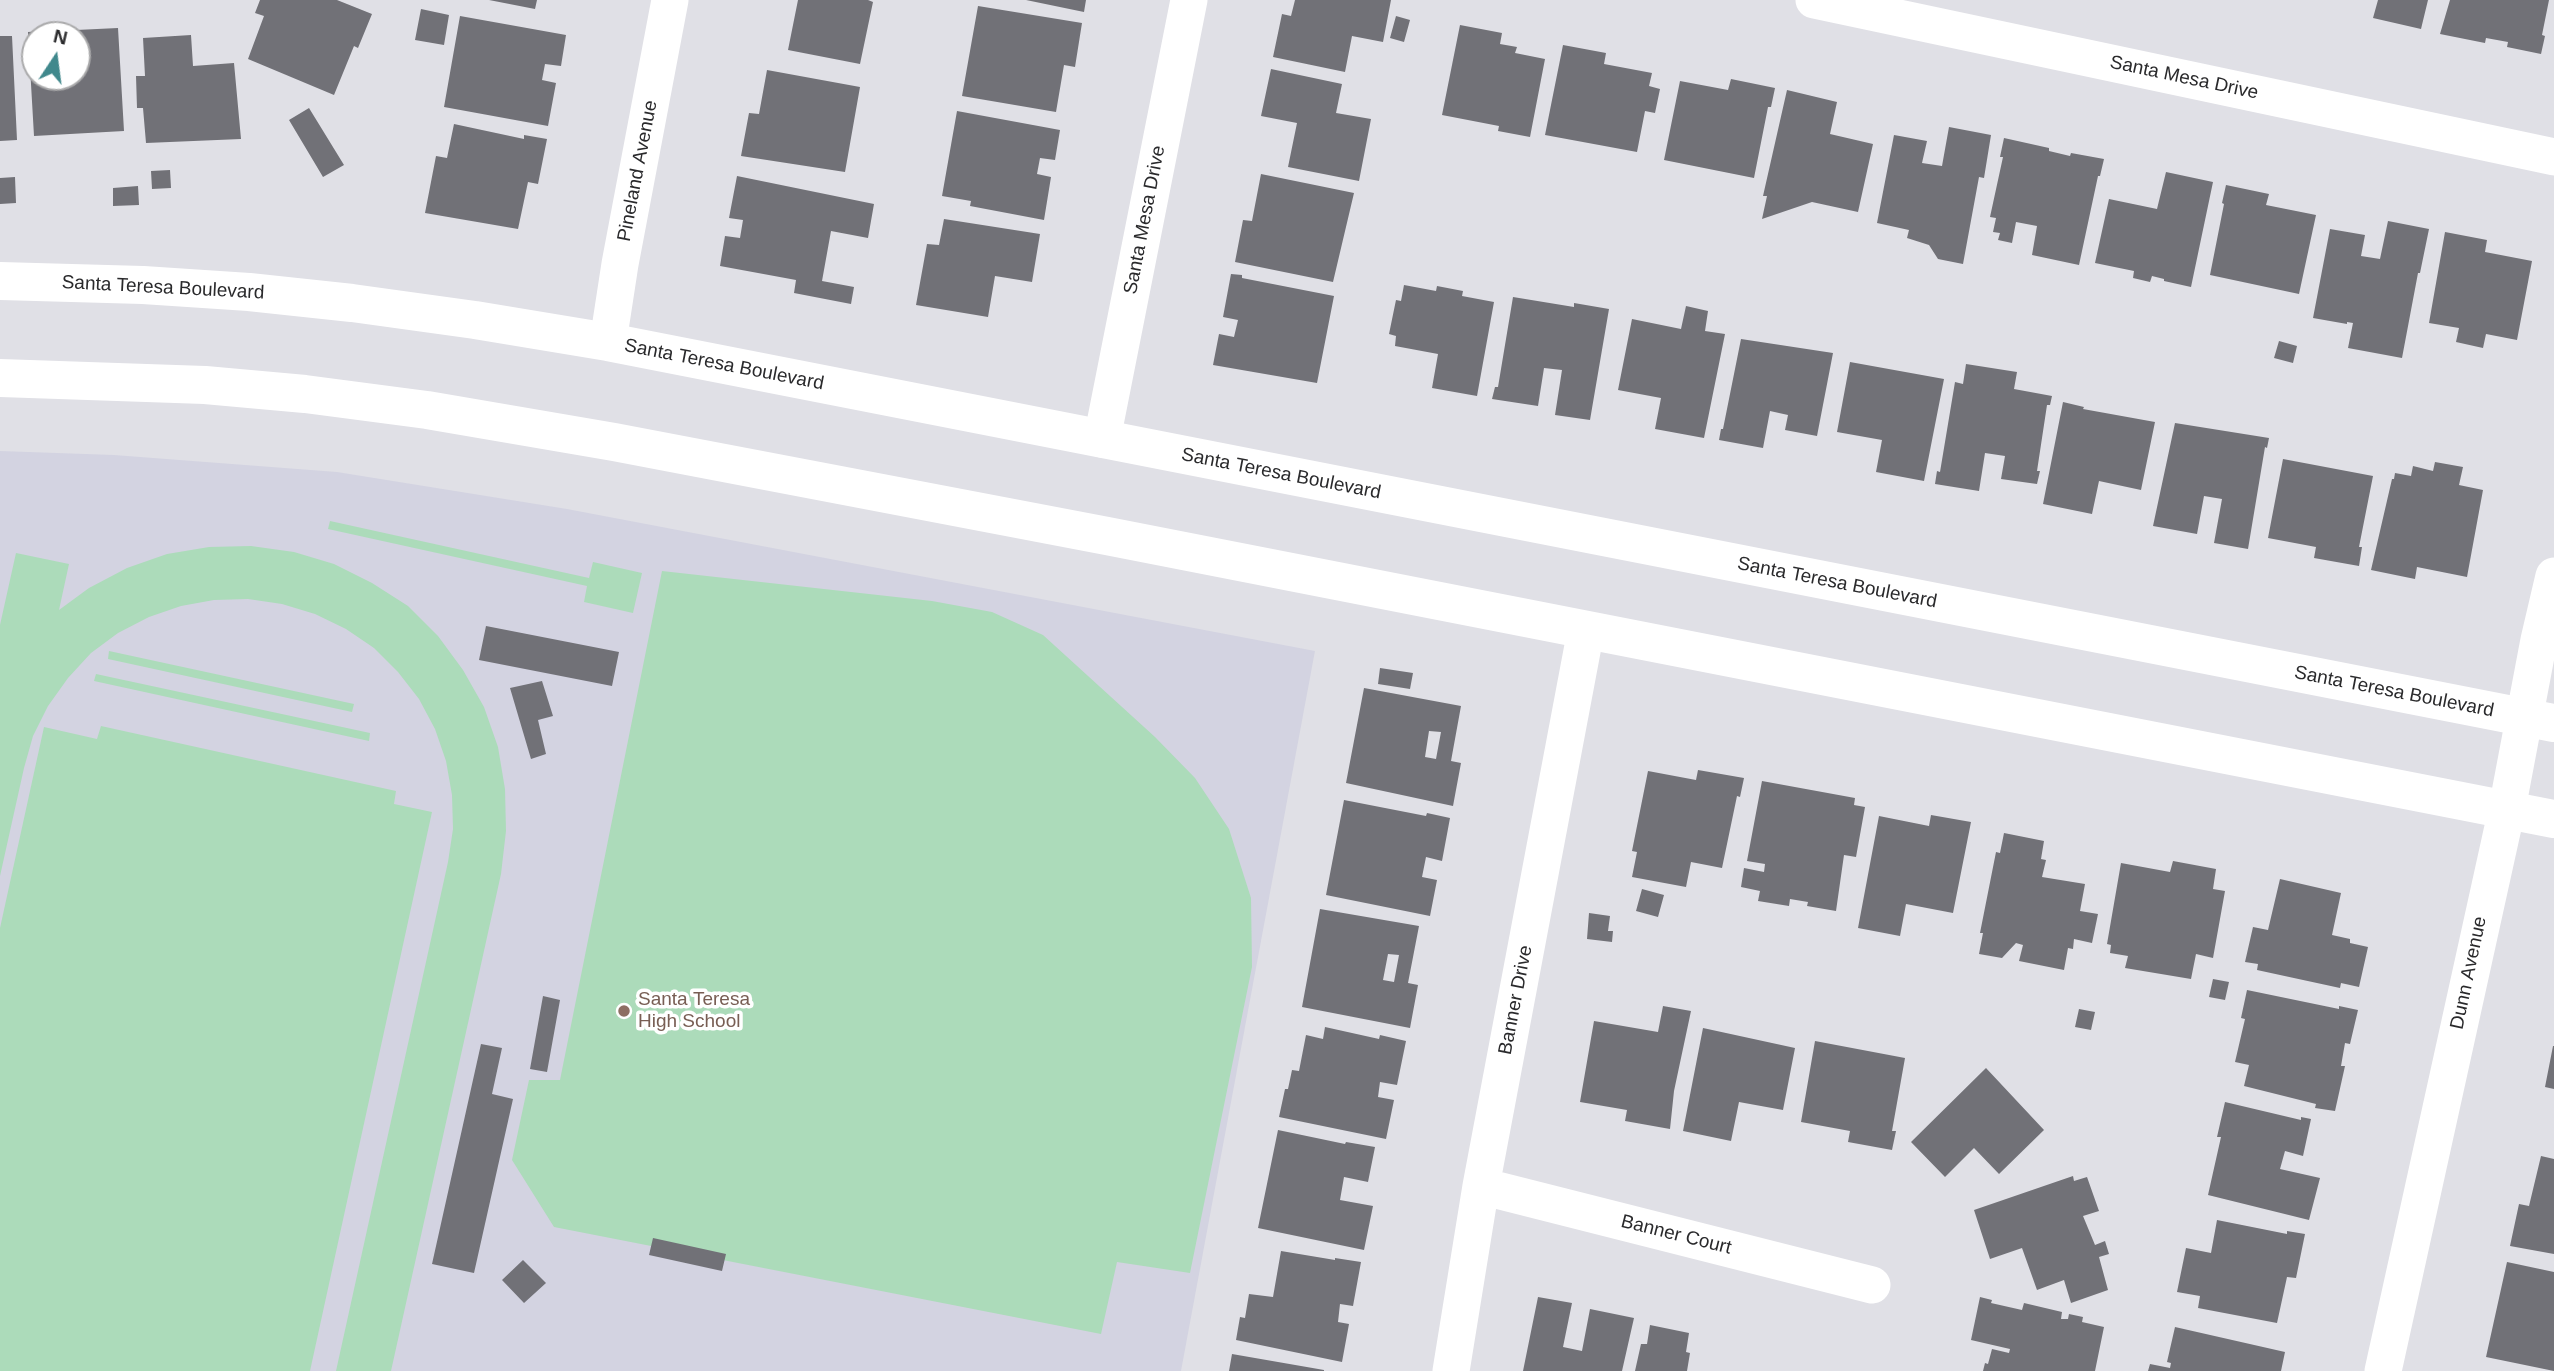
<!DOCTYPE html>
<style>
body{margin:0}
#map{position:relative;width:2554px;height:1371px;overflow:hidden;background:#e0e0e6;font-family:Helvetica,sans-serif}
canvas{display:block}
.north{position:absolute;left:21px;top:21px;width:70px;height:70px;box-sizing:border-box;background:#fff;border:2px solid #aaaaab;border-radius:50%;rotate:13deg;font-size:19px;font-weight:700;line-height:28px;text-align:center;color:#2a2a2c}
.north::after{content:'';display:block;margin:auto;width:24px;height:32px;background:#40888c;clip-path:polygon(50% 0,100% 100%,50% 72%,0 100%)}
</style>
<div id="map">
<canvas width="2554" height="1371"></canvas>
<div class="north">N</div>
</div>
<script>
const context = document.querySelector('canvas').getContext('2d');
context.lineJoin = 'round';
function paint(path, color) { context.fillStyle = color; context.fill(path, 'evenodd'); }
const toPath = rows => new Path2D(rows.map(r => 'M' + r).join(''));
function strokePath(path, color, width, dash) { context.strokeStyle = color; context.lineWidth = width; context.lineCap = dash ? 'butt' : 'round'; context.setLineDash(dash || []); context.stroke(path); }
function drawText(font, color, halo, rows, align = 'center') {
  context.font = font + ' Helvetica,sans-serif'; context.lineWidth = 7; context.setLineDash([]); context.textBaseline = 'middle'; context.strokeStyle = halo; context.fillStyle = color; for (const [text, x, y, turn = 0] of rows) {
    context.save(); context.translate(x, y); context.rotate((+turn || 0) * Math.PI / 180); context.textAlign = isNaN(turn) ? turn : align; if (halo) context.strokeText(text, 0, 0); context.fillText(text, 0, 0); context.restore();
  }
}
paint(toPath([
 [0,451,114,455,337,472,567,509,1315,651,1181,1371,0,1371]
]), '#d3d3e1');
paint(toPath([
 [330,521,589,578,593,562,642,573,633,613,584,602,587,586,328,529],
 [251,546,294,552,334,564,372,583,408,606,438,636,463,670,484,707,498,747,505,789,506,831,501,874,391,1371,336,1371,448,862,453,829,452,795,446,761,435,729,419,699,398,672,374,648,346,629,315,614,282,604,248,599,214,600,181,606,149,617,118,633,91,653,68,678,48,706,33,736,24,768,0,876,0,625,16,553,69,564,59,610,89,588,127,568,167,554,209,547],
 [662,571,932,601,992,612,1043,635,1155,737,1195,778,1229,829,1251,898,1252,967,1190,1273,1117,1262,1101,1334,554,1227,512,1160,529,1080,560,1080],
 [109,651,354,704,352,712,108,659],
 [96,674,370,733,369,741,94,681],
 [101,726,396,791,394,804,432,812,310,1371,0,1371,0,928,44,727,97,739]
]), '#acdbba');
paint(toPath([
 [260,0,337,0,372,14,358,48,354,46,334,95,248,59,264,16,255,13],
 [489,0,537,0,535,9],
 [798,0,868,0,873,2,860,64,788,50],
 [1026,0,1086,0,1084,12],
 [1295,0,1391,0,1383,42,1352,36,1345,72,1273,57,1282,14,1291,16],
 [2378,0,2428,0,2421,29,2373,18],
 [2450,0,2549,0,2542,35,2545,36,2541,54,2507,47,2508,42,2486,38,2485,43,2440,34],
 [978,6,1082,23,1075,67,1064,65,1056,112,962,96],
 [421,9,449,15,444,45,415,40],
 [460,16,566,35,561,66,545,64,542,80,556,83,548,126,444,107],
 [1396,16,1410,20,1404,42,1390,38],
 [1460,25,1502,33,1500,44,1517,47,1515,53,1545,59,1530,137,1498,131,1499,126,1442,115],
 [118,28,124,131,34,136,28,32,59,30,59,35,35,35,35,77,77,77,76,30],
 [191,35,193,66,234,63,241,139,146,143,143,108,137,108,136,76,145,76,143,38],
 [0,36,12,36,17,140,0,141],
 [1563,45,1606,53,1604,64,1652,73,1649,86,1660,89,1655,113,1645,111,1637,152,1545,135],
 [1271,69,1342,84,1336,113,1371,119,1359,181,1288,167,1297,123,1261,116],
 [767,70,860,87,845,172,741,156,749,113,759,114],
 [1731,79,1775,88,1771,107,1768,107,1754,178,1664,160,1680,81,1728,90],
 [1787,90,1837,102,1830,134,1873,144,1858,212,1812,202,1762,219,1767,196,1763,196],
 [309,108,344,165,323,177,289,120],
 [957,111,1060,130,1055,160,1040,158,1037,174,1051,177,1044,220,970,206,971,201,942,196],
 [454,124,524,139,524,135,547,139,538,184,528,182,518,229,425,213,436,156,447,158],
 [1949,127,1991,135,1984,178,1979,177,1963,264,1938,259,1929,245,1907,238,1909,230,1877,223,1894,135,1927,141,1922,163,1942,166],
 [2004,138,2049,148,2049,151,2070,156,2071,153,2104,159,2100,176,2098,176,2079,265,2032,255,2037,226,2016,222,2012,243,1998,240,2000,233,1993,232,1996,218,1990,217,2003,157,2000,157],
 [170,170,171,188,152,189,151,171],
 [2166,172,2213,182,2191,287,2164,281,2164,279,2152,276,2150,282,2133,278,2134,271,2095,263,2109,199,2157,209],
 [1261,174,1354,193,1333,282,1235,262,1243,220,1252,221],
 [737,176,874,204,868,238,831,231,822,281,854,287,851,304,794,293,796,280,720,266,725,236,740,238,743,220,729,218],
 [15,177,16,203,0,204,0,178],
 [2226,185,2269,194,2266,205,2316,215,2299,294,2210,275,2224,204,2222,203],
 [138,186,139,205,113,206,113,188],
 [944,219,1040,234,1032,282,995,276,988,317,916,305,927,244,939,245],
 [2388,221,2429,229,2420,273,2418,273,2402,358,2348,348,2353,323,2347,322,2347,324,2313,318,2330,229,2365,235,2361,256,2380,259],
 [2445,232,2487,240,2485,252,2532,261,2517,340,2486,334,2483,348,2456,342,2459,328,2429,323],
 [1231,274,1242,275,1242,278,1334,296,1317,383,1213,365,1219,334,1234,337,1238,320,1223,317],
 [1404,285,1436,291,1437,286,1463,291,1462,296,1494,302,1477,396,1432,388,1438,354,1395,346,1396,336,1389,334,1396,300,1401,301],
 [1513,297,1574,307,1574,303,1609,309,1590,420,1555,415,1562,370,1544,368,1538,406,1492,399,1495,387,1498,387],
 [1686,306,1708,311,1705,331,1725,334,1704,438,1655,429,1661,398,1618,390,1632,319,1681,329],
 [1741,339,1833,353,1817,436,1785,430,1788,415,1770,411,1763,448,1719,440,1721,429,1723,429],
 [2279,341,2297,346,2293,363,2274,358],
 [1850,362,1944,379,1924,481,1876,472,1882,440,1837,432],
 [1966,364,2017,372,2014,389,2052,396,2050,405,2047,405,2037,471,2040,471,2037,484,2001,479,2005,456,1985,453,1979,491,1935,484,1937,471,1940,472,1955,382,1963,384],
 [2063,402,2084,407,2083,409,2155,422,2141,490,2099,481,2092,514,2043,504],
 [2175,423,2269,438,2267,448,2265,447,2248,549,2214,543,2222,499,2204,496,2197,534,2153,526],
 [2283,459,2373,476,2359,547,2362,547,2359,566,2314,558,2316,547,2268,538],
 [2435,462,2463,467,2459,485,2483,490,2467,577,2417,567,2415,579,2371,570,2392,479,2394,479,2395,473,2411,476,2413,466,2433,471],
 [486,626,619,652,612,686,479,660],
 [1380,668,1413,673,1410,689,1378,684],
 [542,681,553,716,538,720,546,754,531,759,510,688],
 [1364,688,1461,706,1451,761,1461,763,1453,806,1346,783],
 [1429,731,1441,732,1436,759,1425,757],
 [1698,770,1744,778,1740,797,1737,796,1722,868,1691,862,1686,887,1632,877,1637,852,1632,851,1648,771,1696,780],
 [1762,781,1855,798,1854,805,1865,807,1856,857,1844,855,1836,911,1807,906,1808,902,1790,899,1789,906,1758,901,1760,891,1741,887,1744,868,1764,872,1765,864,1747,861],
 [1344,800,1426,816,1427,813,1450,818,1442,861,1426,857,1422,877,1437,880,1430,916,1326,895],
 [1931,815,1971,822,1953,913,1906,904,1900,936,1858,928,1879,816,1929,826],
 [2004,833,2044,841,2041,859,2046,860,2042,877,2085,884,2080,911,2098,914,2092,943,2074,939,2073,949,2068,948,2064,970,2019,961,2023,945,2016,943,2002,958,1979,954,1983,933,1980,933,1996,852,2000,853],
 [2173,861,2216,869,2213,889,2225,891,2213,958,2196,954,2191,979,2125,968,2128,956,2110,953,2111,945,2107,944,2121,863,2170,872],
 [2280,879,2341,893,2332,935,2350,939,2350,943,2368,947,2359,987,2341,983,2340,988,2257,970,2258,964,2245,962,2253,927,2268,930],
 [1642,889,1664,895,1658,917,1636,911],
 [1320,909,1419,926,1408,983,1418,985,1410,1028,1302,1007],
 [1388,954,1399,955,1394,982,1383,980],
 [1589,913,1610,916,1608,931,1613,931,1612,942,1587,939],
 [2213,979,2229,982,2225,1000,2209,997],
 [2247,990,2339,1009,2339,1006,2358,1010,2350,1044,2345,1043,2341,1066,2345,1066,2335,1111,2315,1108,2316,1104,2244,1086,2249,1065,2235,1062,2245,1019,2241,1018],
 [543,996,560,1000,547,1072,530,1069],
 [1663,1006,1691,1011,1674,1091,1670,1129,1625,1121,1627,1110,1580,1102,1594,1021,1658,1032],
 [2079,1009,2095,1012,2091,1030,2075,1027],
 [1325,1027,1379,1039,1380,1035,1406,1041,1397,1085,1380,1082,1378,1097,1394,1100,1386,1139,1279,1117,1285,1089,1288,1089,1292,1070,1299,1071,1306,1035,1323,1039],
 [1703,1028,1795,1048,1783,1110,1739,1102,1731,1141,1683,1131],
 [1815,1041,1905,1058,1892,1131,1896,1131,1892,1150,1848,1142,1850,1131,1801,1122],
 [481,1044,502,1048,492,1094,513,1099,474,1273,432,1264],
 [2553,1046,2554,1046,2554,1089,2545,1087],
 [1986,1068,2044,1130,1999,1174,1974,1148,1945,1177,1911,1142],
 [2225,1102,2301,1120,2301,1117,2311,1119,2303,1156,2285,1151,2280,1169,2320,1178,2309,1220,2208,1195,2221,1137,2217,1137],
 [1278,1130,1345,1144,1346,1142,1375,1147,1368,1182,1344,1177,1340,1200,1373,1206,1364,1250,1258,1228],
 [2541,1156,2554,1159,2554,1254,2510,1246,2519,1204,2529,1206],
 [2073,1176,2074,1181,2087,1177,2099,1211,2083,1216,2095,1245,2105,1241,2109,1254,2099,1257,2108,1290,2071,1303,2064,1280,2037,1290,2022,1248,1990,1259,1974,1210],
 [2217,1220,2287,1234,2287,1231,2305,1234,2296,1278,2287,1277,2277,1323,2198,1308,2200,1296,2177,1292,2186,1248,2211,1253],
 [653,1238,726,1254,722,1271,649,1255],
 [1281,1251,1335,1260,1335,1258,1361,1262,1353,1306,1340,1304,1338,1322,1349,1324,1342,1362,1236,1340,1240,1317,1245,1318,1249,1294,1273,1297],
 [523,1260,546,1283,524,1303,502,1280],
 [2507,1262,2554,1272,2554,1371,2486,1357],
 [1538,1297,1572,1303,1563,1347,1582,1351,1590,1309,1634,1318,1622,1371,1523,1371],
 [1980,1297,1992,1300,1991,1303,2022,1310,2024,1303,2062,1312,2061,1319,2068,1319,2069,1314,2083,1317,2082,1322,2104,1327,2095,1371,1983,1371,1985,1363,1988,1364,1992,1349,2009,1353,2010,1349,1971,1340],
 [1650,1325,1689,1333,1686,1352,1690,1353,1687,1371,1635,1371,1641,1344,1647,1344],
 [2175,1327,2285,1352,2281,1371,2148,1371,2150,1364,2170,1368,2171,1363,2167,1362],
 [1232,1354,1324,1370,1324,1371,1229,1371]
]), '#717177');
strokePath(toPath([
 [1814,0,2554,157],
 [608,342,620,264,670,0],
 [1102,439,1189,0],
 [1481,1186,1872,1285],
 [1451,1371,1481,1186,1586,630],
 [2383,1371,2507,809,2539,640,2554,576]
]), '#fff', 37);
strokePath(toPath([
 [0,281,143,285,249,292,352,303,475,320,608,342,2554,723],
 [0,378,205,385,305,394,427,410,614,442,1107,536,2554,819]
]), '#fff', 38);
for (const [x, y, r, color] of [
 [624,1011,7,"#8d6e63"]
]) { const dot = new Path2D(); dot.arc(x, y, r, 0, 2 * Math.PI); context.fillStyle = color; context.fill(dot); strokePath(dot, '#fff', 2.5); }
drawText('19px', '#2a2a2c', '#fff', [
 ["Santa Mesa Drive",2184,78,12],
 ["Pineland Avenue",638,171,-79],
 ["Santa Mesa Drive",1145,220,-79],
 ["Santa Teresa Boulevard",163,288,3],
 ["Santa Teresa Boulevard",724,365,11],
 ["Santa Teresa Boulevard",1281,474,11],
 ["Santa Teresa Boulevard",1837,583,11],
 ["Santa Teresa Boulevard",2394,692,11],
 ["Dunn Avenue",2469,973,-78],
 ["Banner Drive",1516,1000,-79],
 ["Banner Court",1676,1235,14]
]);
drawText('19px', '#785e54', '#fff', [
 ["Santa Teresa",638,1000],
 ["High School",638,1022]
], 'left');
</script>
